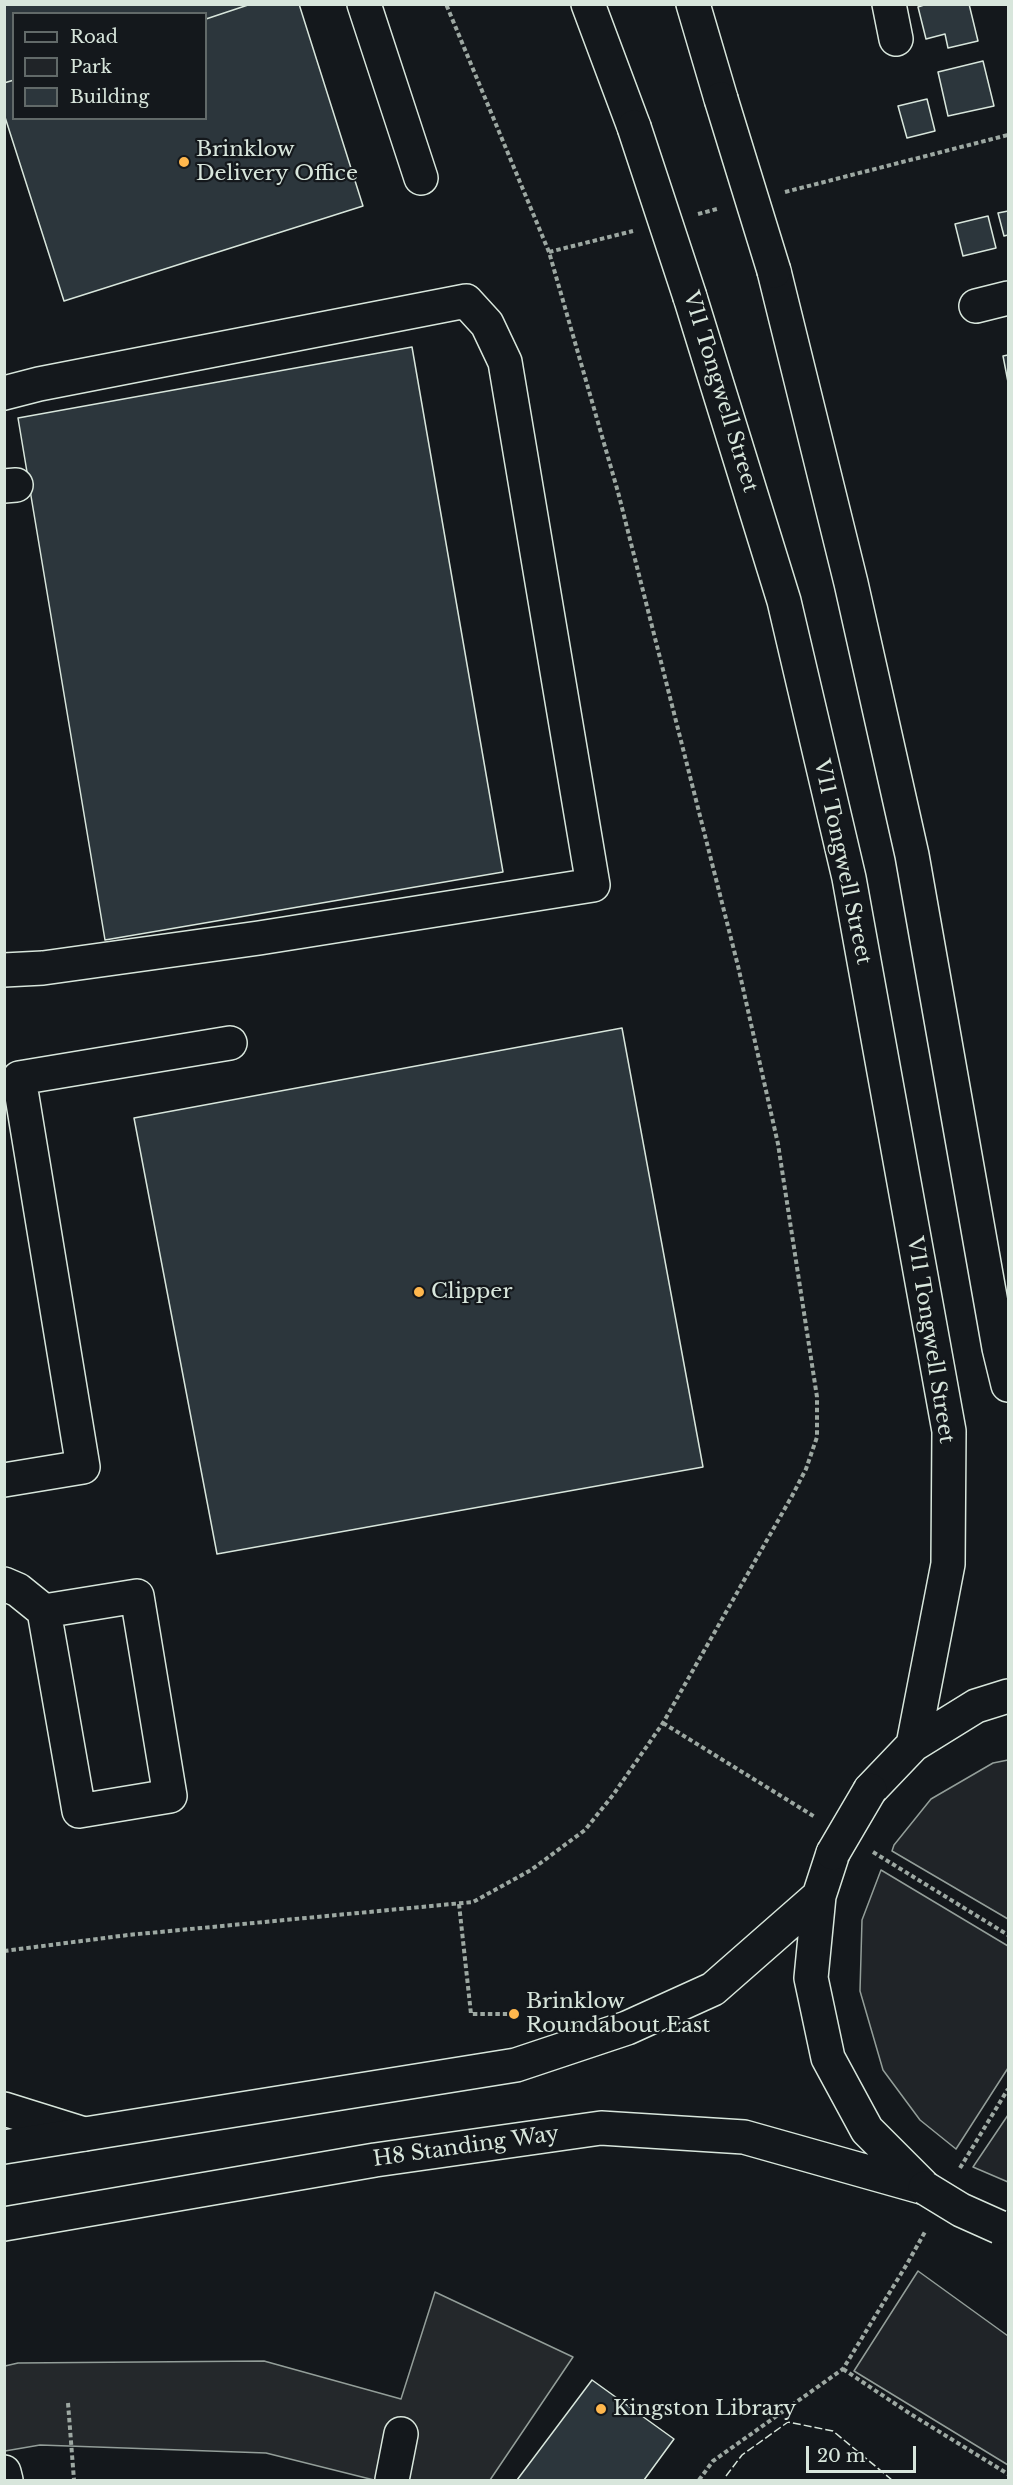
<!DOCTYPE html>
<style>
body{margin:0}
#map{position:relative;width:1013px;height:2485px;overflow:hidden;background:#14181c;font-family:"Libre Baskerville",serif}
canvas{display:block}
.frame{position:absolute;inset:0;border:6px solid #d8e6dc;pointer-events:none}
.legend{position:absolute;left:12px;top:12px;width:195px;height:108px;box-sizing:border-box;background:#14181c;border:2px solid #626a69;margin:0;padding:8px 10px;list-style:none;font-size:18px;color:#d8e6dc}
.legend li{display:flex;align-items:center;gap:12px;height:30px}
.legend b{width:30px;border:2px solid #626a69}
.scale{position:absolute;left:806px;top:2446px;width:110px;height:27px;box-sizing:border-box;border:3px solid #d8e6dc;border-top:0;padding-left:8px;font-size:18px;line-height:21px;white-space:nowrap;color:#d8e6dc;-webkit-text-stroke:4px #14181c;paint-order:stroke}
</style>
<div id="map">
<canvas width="1013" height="2485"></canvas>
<div class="frame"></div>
<ul class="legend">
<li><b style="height:8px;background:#14181c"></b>Road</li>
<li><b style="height:16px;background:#202428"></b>Park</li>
<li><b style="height:16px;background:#2c363c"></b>Building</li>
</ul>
<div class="scale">20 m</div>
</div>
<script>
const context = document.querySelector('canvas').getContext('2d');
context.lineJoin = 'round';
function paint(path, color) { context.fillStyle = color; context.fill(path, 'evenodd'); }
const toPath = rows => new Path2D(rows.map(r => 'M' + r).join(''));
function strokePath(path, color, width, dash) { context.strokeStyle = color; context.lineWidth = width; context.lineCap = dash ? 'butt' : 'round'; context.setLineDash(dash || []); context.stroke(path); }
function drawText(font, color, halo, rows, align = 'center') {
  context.font = font + ' "Libre Baskerville",serif'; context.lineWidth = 4.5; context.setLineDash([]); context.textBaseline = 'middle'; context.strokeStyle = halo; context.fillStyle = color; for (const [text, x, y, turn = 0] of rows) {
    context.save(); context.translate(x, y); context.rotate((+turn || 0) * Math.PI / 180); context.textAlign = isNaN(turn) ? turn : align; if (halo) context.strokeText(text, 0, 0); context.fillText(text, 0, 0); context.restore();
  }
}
const green = toPath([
 [1008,1760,1008,1919,892,1851,894,1845,931,1799,993,1763,1008,1760],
 [881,1870,1008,1946,1008,2068,956,2149,920,2120,883,2070,860,1991,862,1920,881,1870],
 [1008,2115,1008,2182,973,2167,1008,2115],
 [918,2271,1008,2336,1008,2465,854,2371,918,2271]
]);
paint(green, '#202428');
strokePath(green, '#939e99', 1.5);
const parking = toPath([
 [435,2292,573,2357,490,2480,374,2480,266,2453,40,2445,5,2451,5,2366,18,2363,264,2361,401,2399,435,2292]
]);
paint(parking, '#24282b');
strokePath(parking, '#939e99', 1.5);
const building = toPath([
 [4,4,251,4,206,19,206,14,14,14,14,80,4,83,4,4],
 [251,4,299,4,363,206,64,301,4,114,4,83,14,80,14,118,206,118,206,19,251,4],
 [927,4,969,4,978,41,948,48,945,34,926,39,918,7,927,4],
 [983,61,994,106,948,116,938,72,983,61],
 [927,99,935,131,907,138,898,106,927,99],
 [1008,211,1008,235,1004,236,998,213,1008,211],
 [988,216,996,248,963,256,955,224,988,216],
 [412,347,503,872,105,940,18,418,412,347],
 [1008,355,1008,382,1003,356,1008,355],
 [622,1028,703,1467,217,1554,134,1118,622,1028],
 [592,2380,674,2439,644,2480,517,2480,592,2380]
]);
paint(building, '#2c363c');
strokePath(building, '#d8e6dc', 1.5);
const minor = toPath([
 [364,4,421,178],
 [889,4,896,39],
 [976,306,1008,298],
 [4,393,39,384,466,301,487,324,505,362,593,885,259,938,43,968,4,970],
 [4,486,16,485],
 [4,1480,83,1467,19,1078,230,1043],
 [4,1584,18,1590,44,1611,137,1596,170,1796,79,1811,44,1611],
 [4,2109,84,2134],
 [4,2472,6,2480],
 [392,2480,401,2434]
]);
const highway = toPath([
 [588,4,634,127],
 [693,4,721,99],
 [774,271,851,583,912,855,999,1348,1008,1385],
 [690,297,784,601,849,878,949,1431,948,1564,913,1745],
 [870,1790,913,1745,976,1706,1008,1696],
 [833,1853,819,1896,811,1978,828,2058,867,2130,924,2187],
 [4,2147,516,2065,627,2028,713,1989,819,1896],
 [4,2224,375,2160,601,2128,744,2137,925,2188]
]);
strokePath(minor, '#d8e6dc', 36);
strokePath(highway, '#d8e6dc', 36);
strokePath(toPath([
 [785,192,1008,135],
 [698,214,717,209],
 [549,252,633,231],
 [663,1723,815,1817],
 [873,1852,1008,1935],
 [459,1904,471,2014,514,2014],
 [4,1951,128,1935,473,1902,531,1870,585,1830,613,1795,663,1723,792,1496,806,1469,817,1437,817,1397,778,1144,738,966,618,492,549,252,446,4],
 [960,2168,1008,2089],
 [843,2369,909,2413,1008,2474],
 [68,2403,74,2480],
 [699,2480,713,2461,843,2369,907,2264,926,2230]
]), '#9da8a2', 4, [4.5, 3]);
strokePath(minor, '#14181c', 33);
strokePath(highway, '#14181c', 33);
const highwayBridge = toPath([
 [721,99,774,271],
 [634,127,690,297],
 [833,1853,870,1790],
 [925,2188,961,2210,999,2227]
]);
strokePath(highwayBridge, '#d8e6dc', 36, []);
strokePath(highwayBridge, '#14181c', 33);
strokePath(toPath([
 [726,2476,742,2455,788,2422,833,2431,892,2480]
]), '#d8e6dc', 1.5, [8, 3]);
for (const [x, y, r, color] of [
 [184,162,6,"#ffb74d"],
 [419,1292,6,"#ffb74d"],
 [514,2014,6,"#ffb74d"],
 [601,2409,6,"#ffb74d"]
]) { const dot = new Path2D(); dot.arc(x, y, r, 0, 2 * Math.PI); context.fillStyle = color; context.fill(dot); strokePath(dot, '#14181c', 2); }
drawText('21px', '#d8e6dc', '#14181c', [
 ["Brinklow",196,150],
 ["Delivery Office",196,174],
 ["Clipper",431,1292],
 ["Brinklow",526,2002],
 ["Roundabout East",526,2026],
 ["Kingston Library",613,2409]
], 'left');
drawText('21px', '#d8e6dc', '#14181c', [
 ["V11 Tongwell Street",720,392,73],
 ["V11 Tongwell Street",842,862,78],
 ["V11 Tongwell Street",930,1340,81],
 ["H8 Standing Way",466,2147,-8]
]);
</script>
